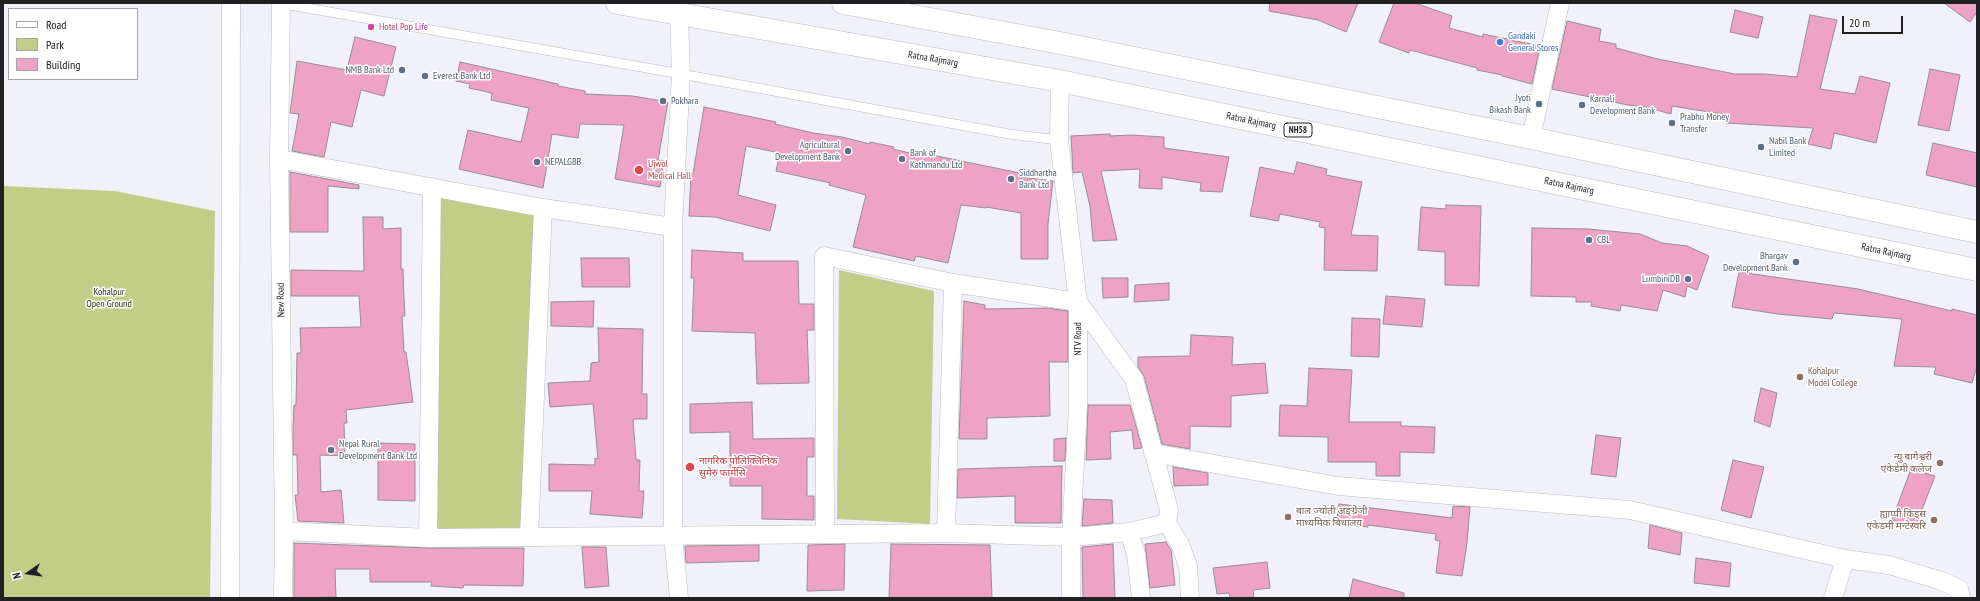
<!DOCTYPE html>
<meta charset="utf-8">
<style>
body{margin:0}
#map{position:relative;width:1980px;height:601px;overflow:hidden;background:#f1f1fb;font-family:"PT Sans Narrow",sans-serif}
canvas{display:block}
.frame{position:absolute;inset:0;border:4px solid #212125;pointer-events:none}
.legend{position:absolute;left:8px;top:8px;width:130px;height:72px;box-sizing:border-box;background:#fff;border:1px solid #a6a6a8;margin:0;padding:5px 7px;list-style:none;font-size:12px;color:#212125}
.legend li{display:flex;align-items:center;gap:8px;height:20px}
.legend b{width:20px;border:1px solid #a6a6a8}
.north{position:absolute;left:8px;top:553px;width:40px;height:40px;-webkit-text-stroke:3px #fff;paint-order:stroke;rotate:257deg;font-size:11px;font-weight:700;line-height:16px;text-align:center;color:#212125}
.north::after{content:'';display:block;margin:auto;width:14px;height:18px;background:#212125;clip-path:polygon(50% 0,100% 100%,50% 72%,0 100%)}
.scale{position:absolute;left:1842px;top:16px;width:61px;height:18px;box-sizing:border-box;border:2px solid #212125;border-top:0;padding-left:5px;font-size:12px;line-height:14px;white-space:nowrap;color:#212125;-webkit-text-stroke:3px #fff;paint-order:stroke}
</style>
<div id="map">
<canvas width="1980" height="601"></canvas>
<div class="frame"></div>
<ul class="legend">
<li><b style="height:5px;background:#fff"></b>Road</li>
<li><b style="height:11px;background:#c2cd88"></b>Park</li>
<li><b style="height:11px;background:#eea2c5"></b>Building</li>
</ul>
<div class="north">N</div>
<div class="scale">20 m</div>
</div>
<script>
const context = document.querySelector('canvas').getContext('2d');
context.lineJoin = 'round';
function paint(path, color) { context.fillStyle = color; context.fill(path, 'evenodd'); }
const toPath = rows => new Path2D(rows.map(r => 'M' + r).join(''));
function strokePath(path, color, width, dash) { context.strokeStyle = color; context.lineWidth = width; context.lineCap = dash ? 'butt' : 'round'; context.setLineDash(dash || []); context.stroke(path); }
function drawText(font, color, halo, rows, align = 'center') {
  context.font = font + ' "PT Sans Narrow","Noto Sans Devanagari",sans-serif'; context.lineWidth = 3; context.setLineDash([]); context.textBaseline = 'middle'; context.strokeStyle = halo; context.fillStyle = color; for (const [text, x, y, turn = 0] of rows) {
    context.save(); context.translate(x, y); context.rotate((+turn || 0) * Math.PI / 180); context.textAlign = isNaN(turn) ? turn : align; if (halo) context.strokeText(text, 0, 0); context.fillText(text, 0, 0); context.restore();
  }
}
paint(toPath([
 [3,186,115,191,215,211,210,598,3,598],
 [432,187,543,208,529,537,428,538],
 [839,270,934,291,930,524,837,519]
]), '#c2cd88');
const building = toPath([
 [1270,3,1358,3,1346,32,1318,20,1269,11,1270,3],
 [1394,3,1415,3,1452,16,1449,28,1483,37,1483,34,1540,46,1532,84,1502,76,1502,75,1477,70,1477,68,1410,50,1409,53,1379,42,1394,3],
 [1944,3,1977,3,1977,12,1970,22,1944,3],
 [1735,10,1763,17,1758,38,1730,32,1735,10],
 [1810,15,1837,20,1820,89,1855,94,1860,76,1890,83,1876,143,1834,133,1831,149,1808,144,1813,128,1726,123,1727,115,1672,106,1671,114,1646,107,1628,105,1552,89,1567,21,1601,29,1599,41,1616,44,1616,48,1658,59,1735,74,1765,74,1797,77,1810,15],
 [355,37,396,47,384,96,361,90,352,127,331,122,324,157,292,151,299,114,290,113,297,61,347,70,355,37],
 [460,62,558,84,558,86,585,91,585,94,633,96,668,102,658,160,664,161,660,187,615,179,624,125,580,124,578,138,552,134,543,188,459,169,468,130,521,142,529,108,491,100,492,93,469,88,470,84,456,81,460,62],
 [1930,69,1960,75,1949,131,1918,125,1930,69],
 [704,107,776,122,775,124,813,133,842,137,870,144,870,142,894,147,893,149,926,157,927,154,1020,173,1019,177,1053,181,1048,224,1048,259,1021,259,1021,213,986,207,986,208,961,205,948,263,916,256,914,261,853,247,866,195,829,185,830,183,776,171,780,153,746,146,738,195,776,205,770,231,715,217,689,216,691,174,693,174,704,107],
 [1110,134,1110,136,1131,135,1164,137,1164,148,1229,157,1222,192,1200,191,1201,183,1162,177,1162,189,1139,188,1140,169,1101,171,1117,240,1093,241,1090,206,1082,172,1073,173,1071,136,1110,134],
 [1933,143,1977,153,1977,187,1926,175,1933,143],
 [1297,162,1327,169,1326,175,1362,182,1351,235,1378,236,1377,271,1324,270,1325,228,1319,227,1320,222,1280,214,1278,221,1250,216,1260,167,1294,174,1297,162],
 [290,172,359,185,359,189,328,186,328,232,290,232,290,172],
 [1446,205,1481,206,1479,286,1445,285,1445,252,1418,250,1421,207,1446,209,1446,205],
 [363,217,383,217,383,229,401,228,401,269,403,269,404,298,405,316,402,316,404,352,406,352,413,402,346,410,347,423,344,423,345,456,320,455,321,492,341,490,344,523,298,521,295,495,298,495,297,455,293,455,293,429,294,405,296,405,297,353,301,353,300,328,361,327,359,296,291,296,291,270,364,271,363,217],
 [1532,228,1588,229,1640,234,1662,243,1687,246,1709,256,1697,290,1687,286,1685,297,1663,290,1657,311,1621,305,1620,311,1591,306,1592,302,1576,302,1576,297,1531,296,1532,228],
 [692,250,743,253,743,261,798,261,799,304,814,304,814,330,807,330,809,383,757,384,755,333,692,331,694,278,691,278,692,250],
 [581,258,629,258,630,287,582,287,581,258],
 [1739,272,1858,289,1952,311,1952,309,1977,315,1977,366,1972,383,1934,374,1936,367,1894,366,1902,319,1834,313,1832,319,1778,314,1732,307,1739,272],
 [1102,278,1128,278,1128,297,1103,298,1102,278],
 [1169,283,1169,300,1134,302,1135,285,1169,283],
 [1386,296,1425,299,1422,327,1383,324,1386,296],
 [594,301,593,327,551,326,551,302,594,301],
 [964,301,985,305,985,309,1047,308,1068,311,1068,362,1049,362,1050,416,987,418,987,439,959,439,964,301],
 [1352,318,1380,319,1379,357,1351,356,1352,318],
 [598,328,643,329,642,394,647,394,647,419,633,419,636,460,640,460,639,491,644,491,642,518,590,514,592,491,549,491,549,464,595,465,595,458,598,459,593,404,550,407,548,383,590,381,591,363,599,362,598,328],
 [1191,335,1233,337,1232,365,1265,363,1268,393,1231,396,1231,427,1190,426,1190,449,1162,444,1144,376,1138,367,1138,357,1190,356,1191,335],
 [1309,368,1352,370,1349,422,1401,422,1401,426,1435,427,1434,453,1400,452,1400,476,1376,476,1376,462,1328,462,1328,437,1279,436,1280,405,1307,406,1309,368],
 [1761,388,1777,393,1770,427,1754,421,1761,388],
 [752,402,753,439,814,438,814,457,807,457,807,496,814,496,814,520,762,519,762,486,730,486,730,432,690,433,690,404,752,402],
 [1088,405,1130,405,1142,448,1134,449,1132,430,1110,432,1111,459,1086,460,1088,405],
 [1596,435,1621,438,1616,477,1591,474,1596,435],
 [1066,438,1065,461,1054,461,1054,439,1066,438],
 [378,443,415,444,415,501,378,500,378,443],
 [1733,460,1764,467,1751,518,1721,510,1733,460],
 [1062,466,1061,523,1015,523,1015,496,957,498,958,469,1062,466],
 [1173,467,1208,473,1208,485,1174,486,1173,467],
 [1911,469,1935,476,1915,528,1892,520,1911,469],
 [1084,499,1112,500,1113,523,1082,526,1084,499],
 [1339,504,1452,518,1453,506,1470,507,1467,543,1462,576,1436,573,1440,541,1435,540,1436,534,1368,525,1368,527,1336,524,1339,504],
 [1650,525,1682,533,1680,555,1648,548,1650,525],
 [1166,542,1171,550,1175,585,1150,588,1145,544,1166,542],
 [294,543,428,548,524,548,523,586,464,585,463,588,431,586,432,582,370,582,370,569,335,569,336,597,294,598,294,543],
 [845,544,844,590,807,591,808,545,845,544],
 [891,544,990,545,992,598,889,598,891,544],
 [1113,544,1115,598,1083,598,1082,547,1113,544],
 [759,545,759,561,686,563,685,546,759,545],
 [582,547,606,547,609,586,585,588,582,547],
 [1696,558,1731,563,1729,587,1694,583,1696,558],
 [1267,562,1270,588,1253,590,1254,598,1230,598,1229,593,1217,594,1213,568,1267,562],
 [1353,579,1404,593,1404,598,1349,598,1353,579]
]);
paint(building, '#eea2c5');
strokePath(building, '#978d91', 1);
const lane = toPath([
 [279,3,681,74,1009,134,1059,140]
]);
const street = toPath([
 [281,3,279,159,284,531,283,598],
 [679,15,681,74,673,227,673,535,679,598],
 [1060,81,1059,140,1078,302,1078,406,1071,537,1071,598],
 [1531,138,1560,3],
 [279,159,543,208,673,227],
 [1153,453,1338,486,1630,510,1845,559,1889,565,1942,581,1959,589,1961,598],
 [1167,523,1180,544,1188,566,1190,598],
 [284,531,428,538,946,533,1071,537,1129,532],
 [825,533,824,256,953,283,1078,302,1134,379,1169,510,1167,523,1129,532,1136,554,1141,598],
 [946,533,953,283],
 [529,537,543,208],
 [428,538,432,187],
 [230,598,231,3],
 [1833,598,1845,559]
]);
const highway = toPath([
 [617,3,1060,81,1977,270],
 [843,3,1060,43,1531,138,1977,232]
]);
strokePath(lane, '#bbbbc4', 10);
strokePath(street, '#bbbbc4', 19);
strokePath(highway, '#bbbbc4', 23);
strokePath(lane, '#fff', 9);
strokePath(street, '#fff', 18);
strokePath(highway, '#fff', 22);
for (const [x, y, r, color] of [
 [371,27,4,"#d1479c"],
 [1500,42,4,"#3f7fe0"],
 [402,70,4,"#5c6f8a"],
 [425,76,4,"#5c6f8a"],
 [663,101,4,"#5c6f8a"],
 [1539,104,4,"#5c6f8a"],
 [1582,105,4,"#5c6f8a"],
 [1672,123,4,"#5c6f8a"],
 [1761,147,4,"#5c6f8a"],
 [848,151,4,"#5c6f8a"],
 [902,159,4,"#5c6f8a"],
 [537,162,4,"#5c6f8a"],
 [639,170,5,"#e0444e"],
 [1011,179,4,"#5c6f8a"],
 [1589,240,4,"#5c6f8a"],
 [1796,262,4,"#5c6f8a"],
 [1688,279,4,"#5c6f8a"],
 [1800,377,4,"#8d6e63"],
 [331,450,4,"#5c6f8a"],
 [1940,463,4,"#8d6e63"],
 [690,467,5,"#e0444e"],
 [1288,517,4,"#8d6e63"],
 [1934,520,4,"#8d6e63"]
]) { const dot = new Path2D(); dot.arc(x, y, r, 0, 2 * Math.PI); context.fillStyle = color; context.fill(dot); strokePath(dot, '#fff', 1.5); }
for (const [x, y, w] of [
 [1298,130,28]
]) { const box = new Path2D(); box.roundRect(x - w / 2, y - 7, w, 14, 3); context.fillStyle = '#fff'; context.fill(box); strokePath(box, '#212125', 1); }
drawText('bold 9px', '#212125', null, [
 ["NH58",1298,130]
]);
drawText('10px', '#b23c85', '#fff', [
 ["Hotel Pop Life",379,27]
], 'left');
drawText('10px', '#366cbe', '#fff', [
 ["Gandaki",1508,36],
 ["General Stores",1508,48]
], 'left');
drawText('10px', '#212125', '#fff', [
 ["Ratna Rajmarg",933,59,10],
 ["Ratna Rajmarg",1251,121,12],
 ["Ratna Rajmarg",1569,186,12],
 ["Ratna Rajmarg",1886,252,12],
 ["New Road",281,300,-91],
 ["NTV Road",1078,339,-90]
]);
drawText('10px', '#4e5e75', '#fff', [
 ["NMB Bank Ltd",394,70,"right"],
 ["Everest Bank Ltd",433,76],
 ["Jyoti",1531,98,"right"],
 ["Bikash Bank",1531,110,"right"],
 ["Karnali",1590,99],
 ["Development Bank",1590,111],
 ["Pokhara",671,101],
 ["Prabhu Money",1680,117],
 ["Transfer",1680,129],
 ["Nabil Bank",1769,141],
 ["Limited",1769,153],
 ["Agricultural",840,145,"right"],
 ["Development Bank",840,157,"right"],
 ["Bank of",910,153],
 ["Kathmandu Ltd",910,165],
 ["NEPALGBB",545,162],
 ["Siddhartha",1019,173],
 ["Bank Ltd",1019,185],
 ["CBL",1597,240],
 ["Bhargav",1788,256,"right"],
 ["Development Bank",1788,268,"right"],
 ["LumbiniDB",1680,279,"right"],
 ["Nepal Rural",339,444],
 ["Development Bank Ltd",339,456]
], 'left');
drawText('10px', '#be3a42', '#fff', [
 ["Ujwol",648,164],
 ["Medical Hall",648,176],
 ["नागरिक पोलिक्लिनिक",699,461],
 ["सुमेरु फार्मेसि",699,473]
], 'left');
drawText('10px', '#2d3110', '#fff', [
 ["Kohalpur",109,292],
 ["Open Ground",109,304]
]);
drawText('10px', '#785e54', '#fff', [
 ["Kohalpur",1808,371],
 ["Model College",1808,383],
 ["न्यु बागेश्वरी",1932,457,"right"],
 ["एकेडेमी कलेज",1932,469,"right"],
 ["बाल ज्योती अङ्ग्रेजी",1296,511],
 ["माध्यमिक बिधालय",1296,523],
 ["ह्याप्पी किड्स",1926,514,"right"],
 ["एकेडमी मन्टेस्वरि",1926,526,"right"]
], 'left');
</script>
